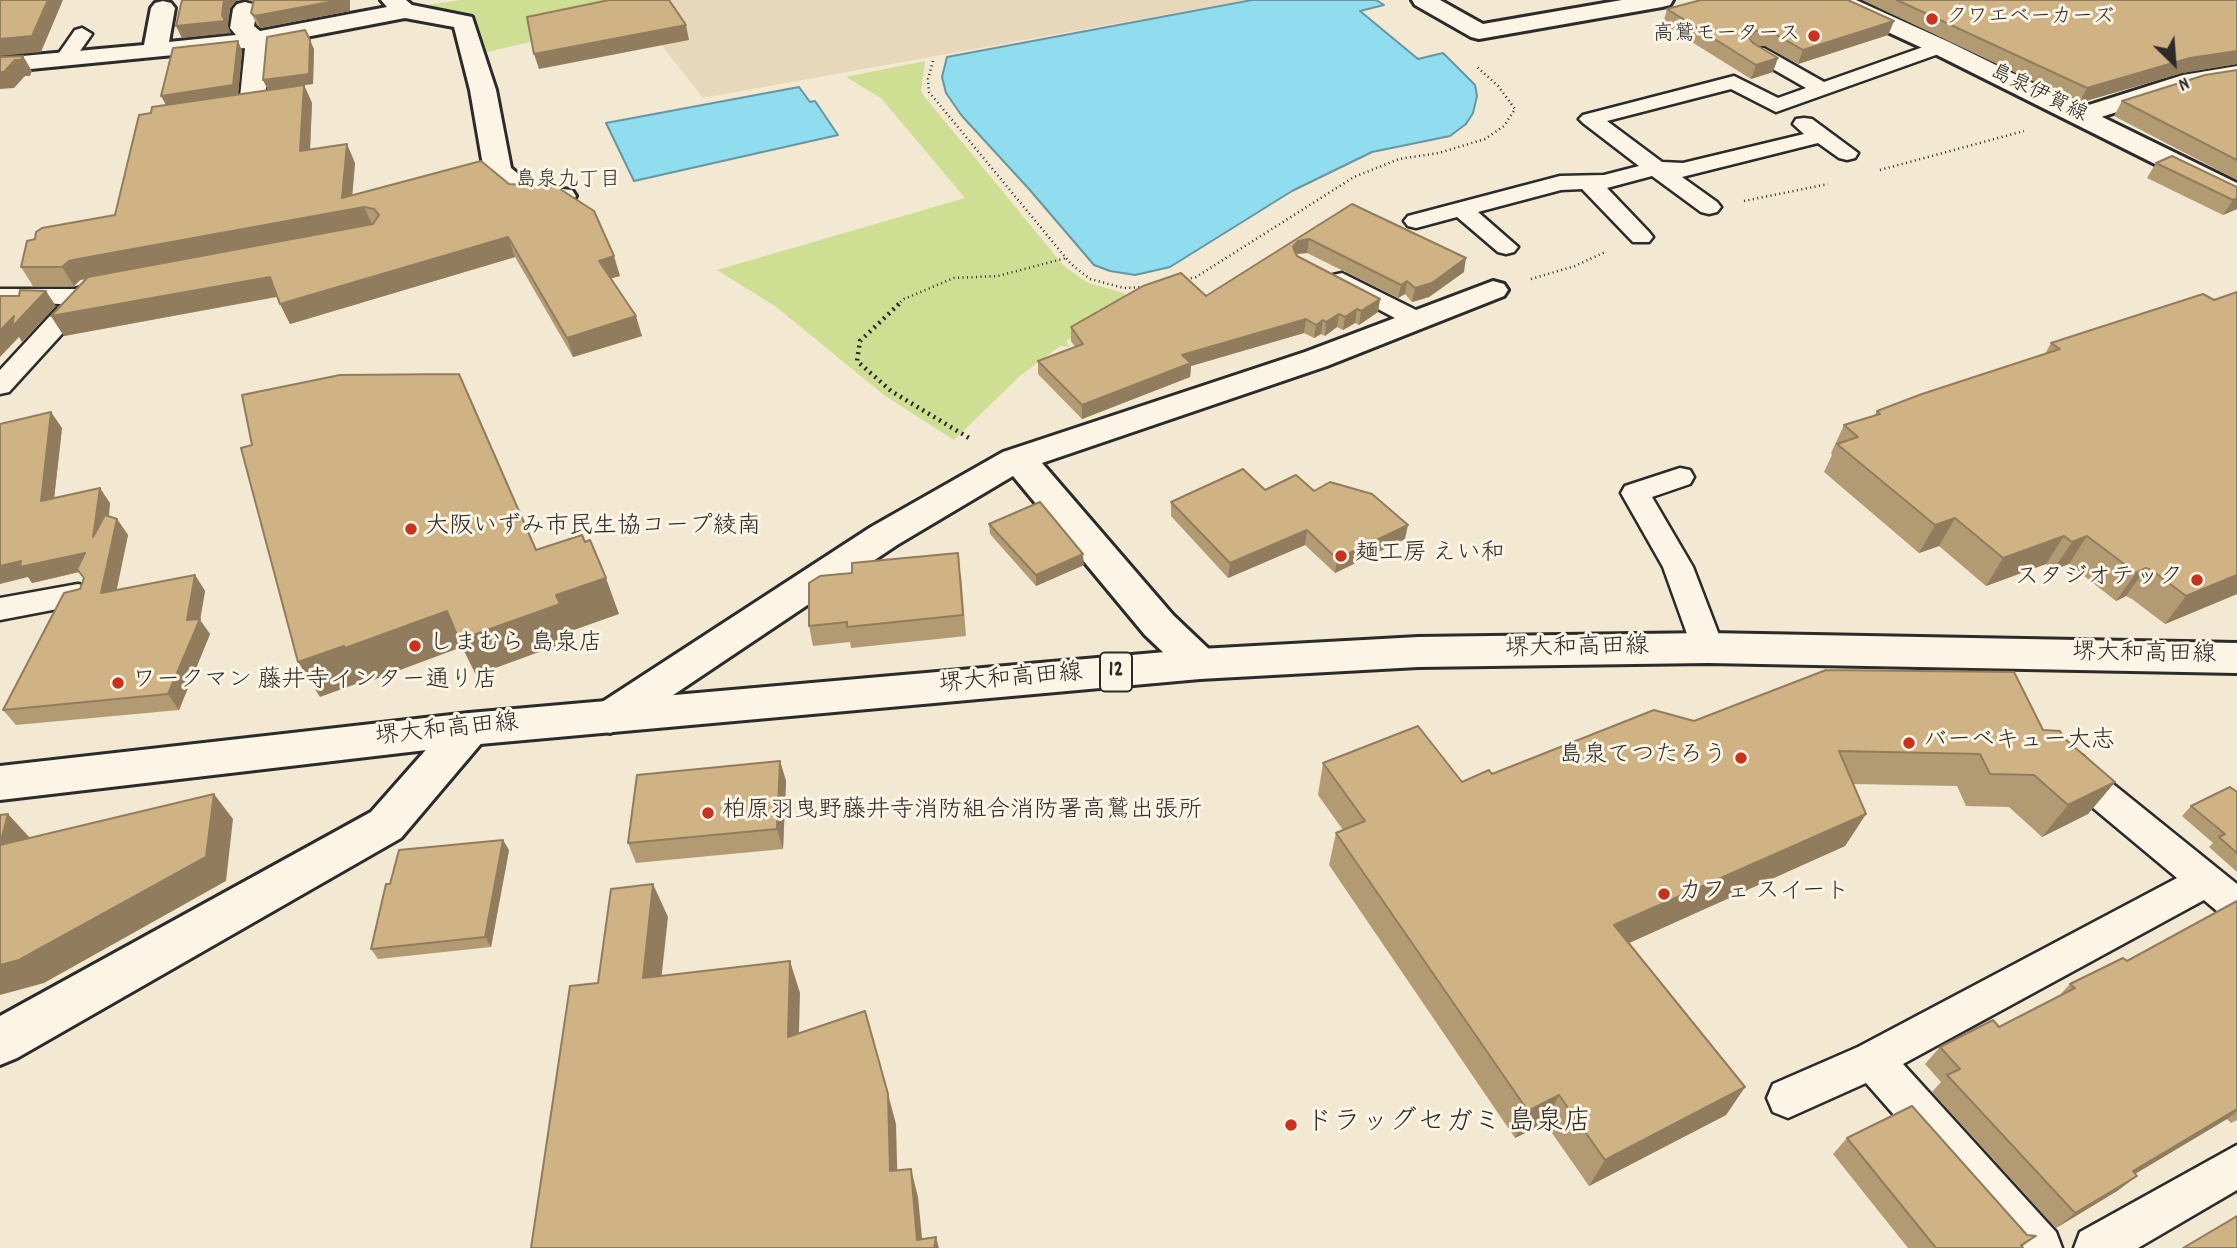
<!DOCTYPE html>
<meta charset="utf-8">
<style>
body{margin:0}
#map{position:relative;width:2237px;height:1248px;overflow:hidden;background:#f3e8d2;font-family:Dekko,sans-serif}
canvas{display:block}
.north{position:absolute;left:2139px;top:28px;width:70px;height:70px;-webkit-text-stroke:5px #fcf5e5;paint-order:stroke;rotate:155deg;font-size:19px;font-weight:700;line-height:28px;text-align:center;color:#2b2b2b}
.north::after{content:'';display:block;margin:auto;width:24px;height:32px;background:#2b2b2b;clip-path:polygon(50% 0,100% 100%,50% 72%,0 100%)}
</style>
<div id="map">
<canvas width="2237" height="1248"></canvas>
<div class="north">N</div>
</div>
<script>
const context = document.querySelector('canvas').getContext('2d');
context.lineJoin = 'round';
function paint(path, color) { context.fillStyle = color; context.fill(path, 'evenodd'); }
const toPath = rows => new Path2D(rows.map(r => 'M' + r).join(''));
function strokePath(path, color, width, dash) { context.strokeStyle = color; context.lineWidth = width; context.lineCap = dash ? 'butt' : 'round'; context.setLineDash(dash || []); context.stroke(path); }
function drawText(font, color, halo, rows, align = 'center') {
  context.font = font + ' Dekko,"Klee One",sans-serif'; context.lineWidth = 6; context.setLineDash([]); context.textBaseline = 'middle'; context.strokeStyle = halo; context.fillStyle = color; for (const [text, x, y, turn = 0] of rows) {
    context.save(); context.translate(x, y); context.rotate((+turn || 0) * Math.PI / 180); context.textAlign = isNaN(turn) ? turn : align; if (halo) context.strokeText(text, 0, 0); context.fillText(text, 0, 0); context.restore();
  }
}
paint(toPath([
 [626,0,1246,0,703,98]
]), '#e8d8bb');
paint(toPath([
 [461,0,623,0,637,17,487,52,476,19,421,6],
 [925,61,921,91,924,96,1064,266,1088,283,1124,293,1129,298,1106,319,1066,341,1070,347,1060,346,1021,375,954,440,884,395,775,306,717,270,965,198,881,98,846,77]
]), '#cede92');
const water = toPath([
 [1252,0,1376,0,1384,5,1360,11,1418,59,1443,53,1475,85,1477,96,1473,113,1466,124,1450,136,1372,152,1292,191,1170,267,1135,275,1110,271,1094,265,1029,189,962,116,946,93,942,77,947,57,1252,0],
 [799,87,810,102,815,101,838,135,634,181,606,123,799,87]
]);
paint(water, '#8fddee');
strokePath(water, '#6796a0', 2);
const lane = toPath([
 [82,28,92,34,73,61,59,61,56,57,59,53,75,30,82,28],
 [1940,41,1947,43,1950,47,1947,51,1776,112,1731,89,1607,121,1662,162,1683,163,1804,134,1793,124,1796,119,1804,118,1812,119,1858,153,1855,158,1847,160,1839,158,1818,143,1682,177,1717,202,1721,207,1717,212,1709,214,1701,212,1652,176,1607,188,1649,232,1653,237,1649,242,1633,242,1582,189,1561,190,1478,212,1518,247,1514,252,1506,254,1498,252,1457,217,1416,228,1408,226,1404,221,1408,216,1560,176,1604,175,1639,166,1583,123,1579,119,1583,115,1734,76,1778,98,1806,88,1750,56,1747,52,1750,48,1764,48,1824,82,1940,41],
 [1342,273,1424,314,1428,319,1424,324,1415,327,1406,324,1333,285,1330,280,1333,275,1342,273],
 [85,286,94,288,97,293,91,302,9,392,0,394,0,370,61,304,5,302,0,301,0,289,75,289,85,286],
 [1680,468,1690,470,1694,477,1690,484,1652,497,1693,567,1724,648,1719,656,1708,660,1697,656,1692,648,1663,567,1621,493,1625,486,1680,468],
 [78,584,89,587,93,595,89,603,0,620,0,598,78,584],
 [2071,752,2083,756,2092,767,2237,884,2237,922,2224,917,2204,900,1903,1064,2056,1232,2062,1248,2011,1248,1866,1083,1788,1118,1773,1112,1767,1098,1773,1084,1858,1047,2177,878,2068,787,2054,766,2059,756,2071,752],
 [2237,1145,2237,1190,2138,1248,2074,1248,2080,1232,2237,1145]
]);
const street = toPath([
 [381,0,406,0,412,5,472,17,496,90,511,168,533,186,572,190,576,196,572,202,562,204,516,200,484,171,470,90,454,27,405,18,269,44,265,103,261,108,212,116,203,113,199,108,203,103,240,97,245,48,0,72,0,58,144,45,151,8,155,3,163,1,171,3,175,8,169,42,236,35,230,28,233,9,237,4,245,2,253,4,257,9,254,26,260,31,387,7,381,0],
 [1412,0,1440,0,1483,24,1622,0,1673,0,1670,5,1662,7,1479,39,1471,37,1415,5,1412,0],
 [2237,66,2237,80,2196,87,2079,124,2070,121,2066,116,2070,111,2183,75,2237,66],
 [1493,281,1504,284,1508,290,1504,296,1327,366,1042,463,1173,615,1214,654,1220,664,1214,674,1200,679,1186,674,1145,635,1013,476,897,545,624,728,610,733,596,728,590,717,596,706,871,527,1003,452,1305,352,1493,281],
 [469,713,484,718,490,729,484,740,401,838,17,1058,0,1065,0,1016,371,812,454,718,469,713]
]);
const secondary = toPath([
 [1826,0,1856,0,1949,42,2237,183,2237,202,2227,200,1931,52,1829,5,1826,0]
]);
const primary = toPath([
 [1708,633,2237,643,2237,673,1708,663,1418,667,1200,679,469,745,0,800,0,766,469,713,1200,649,1418,637,1708,633]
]);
strokePath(lane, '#2b2b2b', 5);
strokePath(street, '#2b2b2b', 6);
strokePath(secondary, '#2b2b2b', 6);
strokePath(primary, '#2b2b2b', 6);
strokePath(toPath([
 [933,61,928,79,929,92,1071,264,1090,279,1124,288,1146,287],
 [1880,170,2024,131],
 [1744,201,1828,184],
 [1531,279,1575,266,1605,252],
 [1182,280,1196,277,1354,177,1399,159,1439,153,1485,139,1504,126,1515,109,1498,86,1476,66],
 [897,305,904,299,954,278,998,276,1066,258]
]), '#2b2b2b', 2.5, [1, 3.5]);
strokePath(toPath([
 [899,304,860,341,857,361,891,391,969,438]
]), '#2b2b2b', 4.5, [2, 4.5]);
paint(lane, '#fcf5e5');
paint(street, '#fcf5e5');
paint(secondary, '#fcf5e5');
paint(primary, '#fcf5e5');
paint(toPath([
 [247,0,350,0,350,11,261,28,257,25,251,13,253,2],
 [1862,0,2237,0,2237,64,2182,73,2079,103],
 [1667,9,1894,21,1888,35,1798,64,1765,46,1757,46,1773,72,1751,79,1663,24],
 [238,41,242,51,238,95,268,90,263,80,314,49,313,84,304,85,312,103,310,150,355,163,352,195,481,161,620,276,611,278,642,336,573,357,515,257,290,324,277,297,64,336,51,316,85,279,80,280,74,286,33,286,21,267,35,239,115,215,151,113,166,105],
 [2237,70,2237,180,2114,116,2122,101],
 [2156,163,2237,187,2237,209,2223,215,2147,178],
 [1352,204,1464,272,1429,297,1412,302,1405,294,1398,298,1307,253,1297,254,1297,256,1380,299,1378,312,1359,325,1355,323,1343,330,1337,327,1325,336,1321,334,1314,338,1304,333,1191,366,1190,377,1082,419,1038,374,1038,361,1075,347,1071,341,1071,327,1206,296],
 [2237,292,2237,594,2165,624,2132,599,2126,596,2116,601,2069,564,2053,570,2046,564,1986,586,1939,546,1919,553,1824,472,1832,455,1831,453,1844,425,1874,416,1877,411,2045,354,2051,343,2214,300],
 [62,428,54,498,110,503,109,517,117,519,128,535,116,590,195,575,205,591,200,620,210,634,179,710,16,725,3,710,80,589,84,578,79,572,32,583,28,577],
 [1265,490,1314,491,1405,539,1335,573,1305,545,1228,578,1171,516,1171,502],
 [989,524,1084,565,1036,586,990,534],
 [961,574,966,636,851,648,850,642,813,646,809,626],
 [1694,721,2043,730,2064,738,2115,782,2088,814,2042,837,2009,807,1966,806,1957,786,1853,784,1866,814,1845,846,1629,943,1745,1087,1726,1115,1589,1186,1545,1123,1515,1138,1329,865,1336,833,1343,830,1318,795,1323,763,1462,782],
 [780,761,786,781,783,849,636,863,628,843],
 [2237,792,2237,872,2209,847,2213,843,2182,816,2191,806],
 [509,850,491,947,378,959,371,949,390,884],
 [2237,901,2237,1120,2231,1123,2227,1119,2135,1174,2137,1176,2117,1191,2056,1228,1932,1092,1941,1082,1925,1064,1940,1047,1999,1027,2058,997,2070,984,2127,961],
 [1847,1138,2027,1235,2036,1236,2022,1247,2023,1248,1908,1248,1833,1154]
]), '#b29a72');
paint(toPath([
 [48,0,63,0,41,52,0,56,0,39],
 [224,0,243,0,236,1,230,9,228,26,231,33,182,38,176,26,222,15],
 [340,0,350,0,350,11,261,28,255,16],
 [1894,21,1888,35,1798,64,1803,50],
 [686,25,689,40,539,69,534,54],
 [310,40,314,49,313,84,304,85,312,103,309,170,263,80],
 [238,41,242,51,238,95,166,105,161,96],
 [2237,51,2237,64,2182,73,2079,103,2087,88,2190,58],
 [23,56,32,71,30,76,25,76,14,88,0,89,0,72],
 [1778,58,1773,72,1751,79,1756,65],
 [347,144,355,163,351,210,364,207,373,226,80,280,74,286,62,267,69,261,342,198],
 [2237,198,2237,209,2223,215,2233,200],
 [508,237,515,257,290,324,280,304],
 [1309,239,1307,253,1296,254,1293,247,1298,241],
 [614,256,620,276,605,280,599,261],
 [1466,258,1464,272,1429,297,1412,302,1415,288],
 [270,277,280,296,64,336,51,316],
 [1407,281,1405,294,1398,298,1401,285],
 [46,291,56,306,22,342,19,337,0,357,0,331,14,316],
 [1380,299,1378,312,1359,325,1361,311],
 [1357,309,1355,323,1343,330,1345,317],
 [1339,314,1337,327,1325,336,1326,322],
 [636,316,642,336,573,357,567,338],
 [1306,319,1304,333,1191,366,1190,377,1082,419,1082,405,1182,355],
 [1323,320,1321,334,1314,338,1316,325],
 [51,412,62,428,52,517,41,501],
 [100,488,110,503,104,552,93,537],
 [1955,518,1939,546,1919,553,1935,525],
 [117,519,128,535,113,608,101,593],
 [1408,525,1405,539,1335,573,1337,559],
 [1307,530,1305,545,1228,578,1230,563],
 [2064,536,2046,564,1986,586,2003,558],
 [2087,536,2069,564,2053,570,2072,542],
 [85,553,96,568,32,583,28,577,0,584,0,566,21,561],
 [1083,554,1084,565,1036,586,1036,575],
 [2146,568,2126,596,2116,601,2136,573],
 [195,575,205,591,200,620,210,634,179,710,168,694,187,620],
 [2237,575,2237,594,2165,624,2186,596],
 [606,578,619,614,571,631,575,639,476,675,462,647,365,683,364,681,320,697,298,662,447,611,556,595],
 [780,761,786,781,783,849,777,829],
 [2115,782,2088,814,2042,837,2068,805],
 [214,794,233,819,226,881,44,983,0,995,0,965],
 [8,814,31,839,0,845],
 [1866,814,1845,846,1600,956,1614,925],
 [503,840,509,850,491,947,485,937],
 [653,884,668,917,658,1009,643,978],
 [790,961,800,993,798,1067,788,1037],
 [1745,1087,1726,1115,1589,1186,1605,1160],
 [888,1094,896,1124,898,1199,890,1171],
 [1559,1095,1545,1123,1515,1138,1528,1111],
 [2237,1109,2237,1111,2227,1119,2113,1187,2133,1171],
 [911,1169,918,1197,923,1248,917,1240],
 [2137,1176,2117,1191,2056,1228,2075,1213],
 [936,1237,939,1248,934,1248]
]), '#917d5d');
const building = toPath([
 [0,0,48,0,32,36,0,39,0,0],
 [182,0,224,0,222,15,225,21,176,26,182,0],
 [254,0,340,0,255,16,251,13,254,0],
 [609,0,669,0,686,25,534,54,527,17,609,0],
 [1701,0,1848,0,1894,21,1803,50,1770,31,1755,31,1749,38,1753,43,1778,58,1756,65,1667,9,1701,0],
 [1897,0,2237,0,2237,51,2190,58,2087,88,1897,0],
 [305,30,310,40,309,74,263,80,267,37,305,30],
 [238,41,233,85,161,96,173,48,238,41],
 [23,56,21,60,15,60,4,72,0,72,0,57,23,56],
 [2237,70,2237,160,2122,101,2205,75,2237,70],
 [304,85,300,151,347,144,342,198,481,161,509,184,557,187,594,211,614,256,599,261,636,316,567,338,508,237,280,304,270,277,51,316,88,277,373,224,379,215,374,209,364,207,78,259,69,261,62,267,21,267,27,241,35,239,36,232,42,228,115,215,139,115,151,113,152,107,304,85],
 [2172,156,2237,187,2237,198,2233,200,2156,163,2172,156],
 [1352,204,1466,258,1432,283,1415,288,1407,281,1401,285,1309,239,1298,241,1293,247,1297,256,1380,299,1361,311,1357,309,1345,317,1339,314,1326,322,1323,320,1316,325,1306,319,1182,355,1191,363,1082,405,1038,361,1083,344,1071,327,1143,286,1181,273,1206,296,1352,204],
 [20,290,46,291,12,327,14,316,0,331,0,296,19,296,20,290],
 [2237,292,2237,575,2186,596,2153,571,2146,568,2136,573,2087,536,2072,542,2064,536,2003,558,1955,518,1935,525,1837,444,1858,437,1844,425,1880,414,1877,411,1922,394,2060,349,2051,343,2203,294,2214,300,2237,292],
 [459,374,536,550,582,535,585,542,590,540,606,578,556,595,560,604,459,640,447,611,345,648,344,646,298,662,241,448,252,445,242,395,340,375,459,374],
 [51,412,41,501,100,488,93,537,105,515,117,519,101,593,195,575,187,620,200,619,168,694,3,710,64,593,80,589,84,578,77,569,85,553,20,567,21,561,0,566,0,424,51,412],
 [1243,469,1265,490,1296,475,1314,491,1330,482,1372,494,1408,525,1337,559,1307,530,1230,563,1171,502,1243,469],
 [1040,502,1083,554,1036,575,989,524,1040,502],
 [958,553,963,615,847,627,847,622,809,626,809,583,820,576,852,573,852,563,958,553],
 [1826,670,2014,672,2043,730,2060,731,2064,738,2115,782,2068,805,2034,775,1990,774,1980,754,1839,751,1866,814,1614,925,1745,1087,1605,1160,1559,1095,1528,1111,1336,833,1365,821,1323,763,1418,726,1462,782,1489,770,1492,774,1654,710,1694,721,1826,670],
 [780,761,777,829,628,843,637,775,780,761],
 [2230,787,2237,792,2237,853,2219,837,2225,834,2191,806,2230,787],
 [214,794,206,857,19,960,0,965,0,815,8,814,0,845,214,794],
 [503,840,485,937,371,949,386,884,390,884,399,850,503,840],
 [653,884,643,978,790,961,788,1037,865,1011,888,1094,890,1171,911,1169,917,1240,936,1237,934,1248,531,1248,570,986,598,983,611,889,653,884],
 [2237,901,2237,1109,2133,1171,2137,1176,2075,1213,1947,1075,1960,1069,1940,1047,1993,1020,1999,1027,2075,988,2070,984,2123,958,2127,961,2237,901],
 [1912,1106,2027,1235,2036,1236,2021,1245,2023,1248,1936,1248,1847,1138,1912,1106],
 [2237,1216,2237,1248,2183,1248,2237,1216]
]);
paint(building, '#cfb385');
strokePath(building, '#917d5d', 2);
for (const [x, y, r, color] of [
 [1932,19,7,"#c8321e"],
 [1814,36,7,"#c8321e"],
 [411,529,7,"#c8321e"],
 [1341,556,7,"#c8321e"],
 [2197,580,7,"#c8321e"],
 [415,646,7,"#c8321e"],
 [118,683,7,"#c8321e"],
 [1909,743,7,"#c8321e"],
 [1741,758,7,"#c8321e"],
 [708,813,7,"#c8321e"],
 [1664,894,7,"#c8321e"],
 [1291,1125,7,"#c8321e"]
]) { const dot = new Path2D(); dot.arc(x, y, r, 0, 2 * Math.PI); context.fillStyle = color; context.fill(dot); strokePath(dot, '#fcf5e5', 2.5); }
drawText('21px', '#2b2b2b', '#fcf5e5', [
 ["クワエベーカーズ",1946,19],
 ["高鷲モータース",1800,36,"right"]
], 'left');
drawText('21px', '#2b2b2b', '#fcf5e5', [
 ["島泉伊賀線",2038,95,26]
]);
drawText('21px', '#2b2b2b', '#fcf5e5', [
 ["島泉九丁目",568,182]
]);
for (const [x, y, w] of [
 [1116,672,32]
]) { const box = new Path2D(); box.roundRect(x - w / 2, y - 19.5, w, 39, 5); context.fillStyle = '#fcf5e5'; context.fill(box); strokePath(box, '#2b2b2b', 2); }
drawText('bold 23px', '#2b2b2b', null, [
 ["12",1116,672]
]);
drawText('24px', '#2b2b2b', '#fcf5e5', [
 ["大阪いずみ市民生協コープ綾南",425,529],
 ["麺工房 えい和",1355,556],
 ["スタジオテック",2183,580,"right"],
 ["しまむら 島泉店",429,646],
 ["ワークマン 藤井寺インター通り店",132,683],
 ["バーベキュー大志",1923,743],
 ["島泉てつたろう",1727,758,"right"],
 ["柏原羽曳野藤井寺消防組合消防署高鷲出張所",722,813],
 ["カフェ スイート",1678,894]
], 'left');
drawText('24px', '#2b2b2b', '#fcf5e5', [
 ["堺大和高田線",1577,650,-1],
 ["堺大和高田線",2144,656,1],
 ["堺大和高田線",1011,681,-5],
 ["堺大和高田線",447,732,-6]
]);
drawText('28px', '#2b2b2b', '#fcf5e5', [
 ["ドラッグセガミ 島泉店",1305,1125]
], 'left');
</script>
